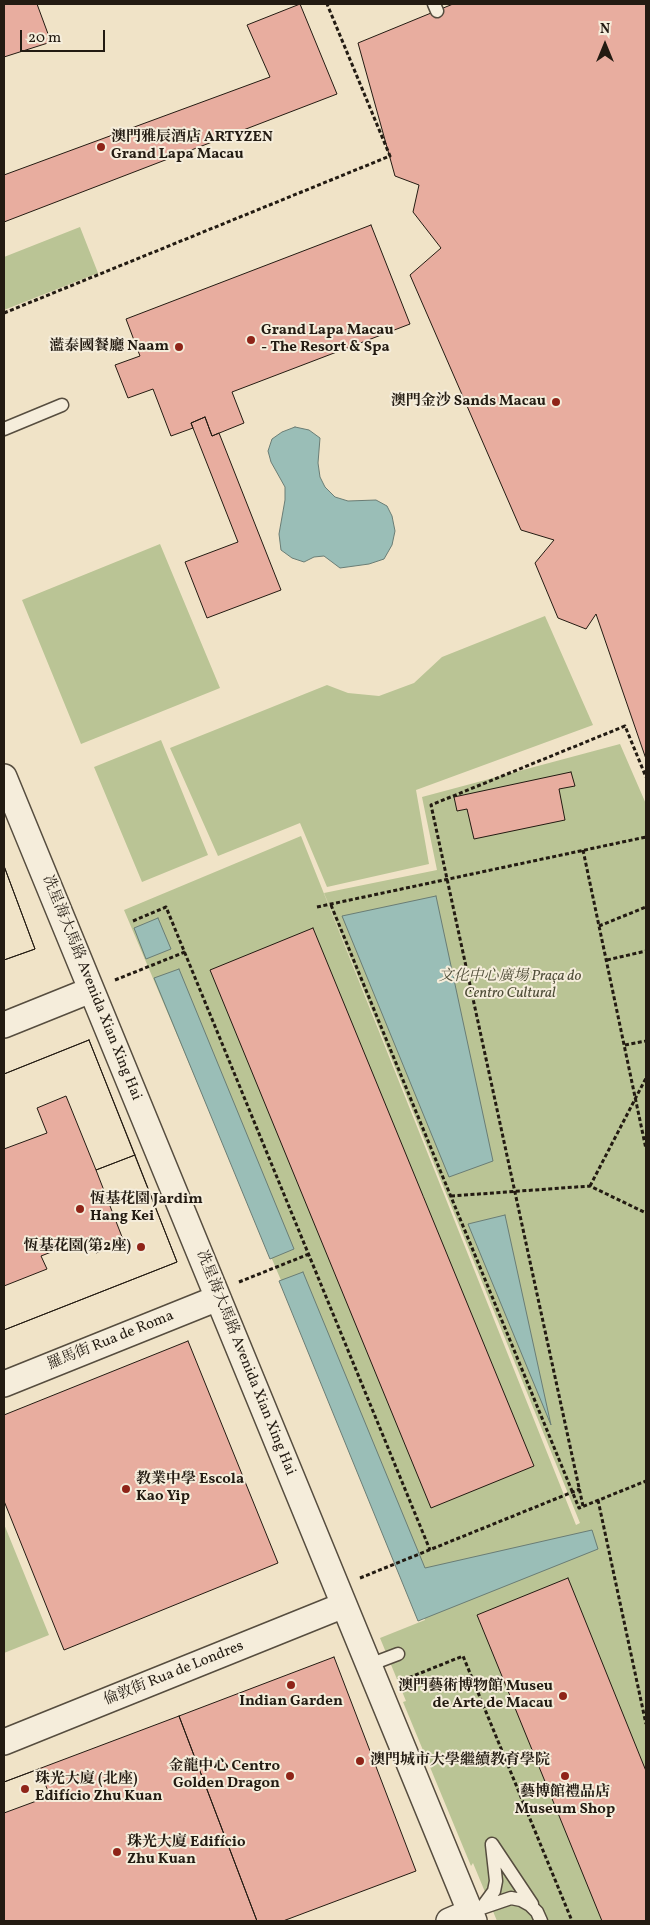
<!DOCTYPE html>
<meta charset="utf-8">
<style>
body{margin:0}
#map{position:relative;width:650px;height:1925px;overflow:hidden;background:#f0e3c7;font-family:Vollkorn,serif}
canvas{display:block}
.frame{position:absolute;inset:0;border:5px solid #231b12;pointer-events:none}
.north{position:absolute;left:580px;top:20px;width:50px;height:50px;-webkit-text-stroke:4px #f5eddb;paint-order:stroke;rotate:0deg;font-size:14px;font-weight:700;line-height:20px;text-align:center;color:#231b12}
.north::after{content:'';display:block;margin:auto;width:18px;height:22px;background:#231b12;clip-path:polygon(50% 0,100% 100%,50% 72%,0 100%)}
.scale{position:absolute;left:20px;top:30px;width:85px;height:22px;box-sizing:border-box;border:2px solid #231b12;border-top:0;padding-left:6px;font-size:15px;line-height:18px;white-space:nowrap;color:#231b12;-webkit-text-stroke:4px #f5eddb;paint-order:stroke}
</style>
<div id="map">
<canvas width="650" height="1925"></canvas>
<div class="frame"></div>
<div class="north">N</div>
<div class="scale">20 m</div>
</div>
<script>
const context = document.querySelector('canvas').getContext('2d');
context.lineJoin = 'round';
function paint(path, color) { context.fillStyle = color; context.fill(path, 'evenodd'); }
const toPath = rows => new Path2D(rows.map(r => 'M' + r).join(''));
function strokePath(path, color, width, dash) { context.strokeStyle = color; context.lineWidth = width; context.lineCap = dash ? 'butt' : 'round'; context.setLineDash(dash || []); context.stroke(path); }
function drawText(font, color, halo, rows, align = 'center') {
  context.font = font + ' Vollkorn,"Noto Serif SC",serif'; context.lineWidth = 4; context.setLineDash([]); context.textBaseline = 'middle'; context.strokeStyle = halo; context.fillStyle = color; for (const [text, x, y, turn = 0] of rows) {
    context.save(); context.translate(x, y); context.rotate((+turn || 0) * Math.PI / 180); context.textAlign = isNaN(turn) ? turn : align; if (halo) context.strokeText(text, 0, 0); context.fillText(text, 0, 0); context.restore();
  }
}
paint(toPath([
 [80,227,98,273,4,310,4,257],
 [160,544,220,688,81,744,22,600],
 [545,616,593,725,416,790,429,864,327,887,300,823,218,856,170,748,327,685,348,693,379,696,414,683,442,657],
 [161,740,208,855,142,882,94,767],
 [620,744,646,804,646,1921,497,1921,473,1863,471,1866,403,1702,406,1701,380,1638,425,1620,124,910,301,836,576,1525,580,1523,324,893,437,870,422,797],
 [4,1524,49,1635,4,1653]
]), '#bac495');
const water = toPath([
 [295,427,309,430,320,438,318,463,320,477,325,487,335,497,348,501,376,500,387,506,392,516,395,531,392,545,384,559,369,564,340,568,324,556,314,557,304,562,292,558,281,550,279,534,285,500,285,487,271,462,268,451,272,439,282,432,295,427],
 [436,896,493,1161,449,1177,342,916,436,896],
 [158,918,171,949,146,959,134,928,158,918],
 [179,969,294,1249,270,1259,154,978,179,969],
 [505,1215,551,1425,468,1224,505,1215],
 [303,1272,425,1568,592,1530,598,1549,418,1621,279,1281,303,1272]
]);
paint(water, '#9abeb7');
strokePath(water, '#6a7d75', 1);
const building = toPath([
 [4,4,300,4,337,94,4,222,4,4],
 [37,4,300,4,247,25,270,77,4,175,4,57,51,42,37,4],
 [453,4,646,4,646,759,596,614,586,629,558,618,535,563,554,540,521,530,410,275,441,248,413,212,419,185,395,176,358,43,453,4],
 [371,225,410,324,232,392,244,423,212,436,205,417,191,423,193,428,171,436,153,389,128,398,115,365,140,356,126,319,371,225],
 [205,417,212,436,219,433,281,590,207,618,185,562,238,542,191,423,205,417],
 [571,772,575,786,559,789,565,820,474,839,467,809,457,811,454,797,571,772],
 [4,866,35,949,4,960,4,866],
 [4,866,35,949,4,960,4,866],
 [313,928,534,1466,431,1508,210,970,313,928],
 [89,1040,135,1155,96,1170,66,1096,37,1108,47,1133,4,1149,4,1074,89,1040],
 [89,1040,177,1262,4,1330,4,1074,89,1040],
 [135,1155,177,1262,4,1330,4,1286,47,1269,41,1256,90,1237,96,1253,124,1242,96,1170,135,1155],
 [188,1341,278,1563,64,1650,4,1501,4,1415,188,1341],
 [568,1578,646,1771,646,1921,602,1921,477,1615,568,1578],
 [334,1657,416,1871,283,1921,257,1921,179,1716,334,1657],
 [179,1716,257,1921,4,1921,4,1782,179,1716],
 [39,1769,50,1796,4,1813,4,1782,39,1769]
]);
paint(building, '#e8ad9f');
strokePath(building, '#231b12', 1);
const lane = toPath([
 [434,4,437,11],
 [4,429,62,405],
 [369,1665,398,1654],
 [492,1844,532,1904],
 [483,1906,494,1891,496,1881,492,1845],
 [470,1912,511,1898,521,1900,530,1905,537,1912,541,1921]
]);
const street = toPath([
 [4,777,474,1921],
 [4,1025,91,990],
 [4,1384,218,1298],
 [4,1742,344,1605],
 [449,1921,470,1912]
]);
strokePath(lane, '#564d3f', 15);
strokePath(street, '#564d3f', 28);
strokePath(toPath([
 [4,313,390,156,327,4],
 [583,850,646,1149],
 [331,905,579,1508,646,1481],
 [317,907,646,837],
 [133,921,166,907,430,1550],
 [599,926,646,907],
 [607,960,646,951],
 [115,980,185,952],
 [625,1045,646,1041],
 [590,1186,646,1078],
 [451,1196,590,1186,646,1213],
 [239,1282,309,1254],
 [598,1500,646,1724],
 [583,1506,431,805,625,726,646,777],
 [360,1578,580,1489],
 [403,1680,463,1656,572,1921]
]), '#231b12', 3, [4, 2.5]);
strokePath(lane, '#f5eddb', 12);
strokePath(street, '#f5eddb', 25);
for (const [x, y, r, color] of [
 [101,147,5,"#8f2418"],
 [251,340,5,"#8f2418"],
 [179,347,5,"#8f2418"],
 [556,402,5,"#8f2418"],
 [80,1209,5,"#8f2418"],
 [141,1247,5,"#8f2418"],
 [126,1489,5,"#8f2418"],
 [291,1685,5,"#8f2418"],
 [563,1696,5,"#8f2418"],
 [360,1761,5,"#8f2418"],
 [290,1776,5,"#8f2418"],
 [565,1776,5,"#8f2418"],
 [25,1789,5,"#8f2418"],
 [117,1852,5,"#8f2418"]
]) { const dot = new Path2D(); dot.arc(x, y, r, 0, 2 * Math.PI); context.fillStyle = color; context.fill(dot); strokePath(dot, '#f5eddb', 2); }
drawText('bold 15px', '#231b12', '#f5eddb', [
 ["澳門雅辰酒店 ARTYZEN",111,138],
 ["Grand Lapa Macau",111,155],
 ["Grand Lapa Macau",261,331],
 ["- The Resort & Spa",261,348],
 ["灆泰國餐廳 Naam",169,347,"right"],
 ["澳門金沙 Sands Macau",546,402,"right"],
 ["恆基花園 Jardim",90,1200],
 ["Hang Kei",90,1217],
 ["恆基花園(第2座)",131,1247,"right"],
 ["教業中學 Escola",136,1480],
 ["Kao Yip",136,1497],
 ["澳門藝術博物館 Museu",553,1687,"right"],
 ["de Arte de Macau",553,1704,"right"],
 ["Indian Garden",291,1702,"center"],
 ["澳門城市大學繼續教育學院",370,1761],
 ["金龍中心 Centro",280,1767,"right"],
 ["Golden Dragon",280,1784,"right"],
 ["珠光大廈 (北座)",35,1780],
 ["Edifício Zhu Kuan",35,1797],
 ["藝博館禮品店",565,1793,"center"],
 ["Museum Shop",565,1810,"center"],
 ["珠光大廈 Edifício",127,1843],
 ["Zhu Kuan",127,1860]
], 'left');
drawText('italic 15px', '#504e39', '#f5eddb', [
 ["文化中心廣場 Praça do",510,977],
 ["Centro Cultural",510,994]
]);
drawText('15px', '#231b12', '#f5eddb', [
 ["冼星海大馬路 Avenida Xian Xing Hai",91,988,68],
 ["羅馬街 Rua de Roma",111,1341,-22],
 ["冼星海大馬路 Avenida Xian Xing Hai",245,1363,68],
 ["倫敦街 Rua de Londres",174,1674,-22]
]);
</script>
